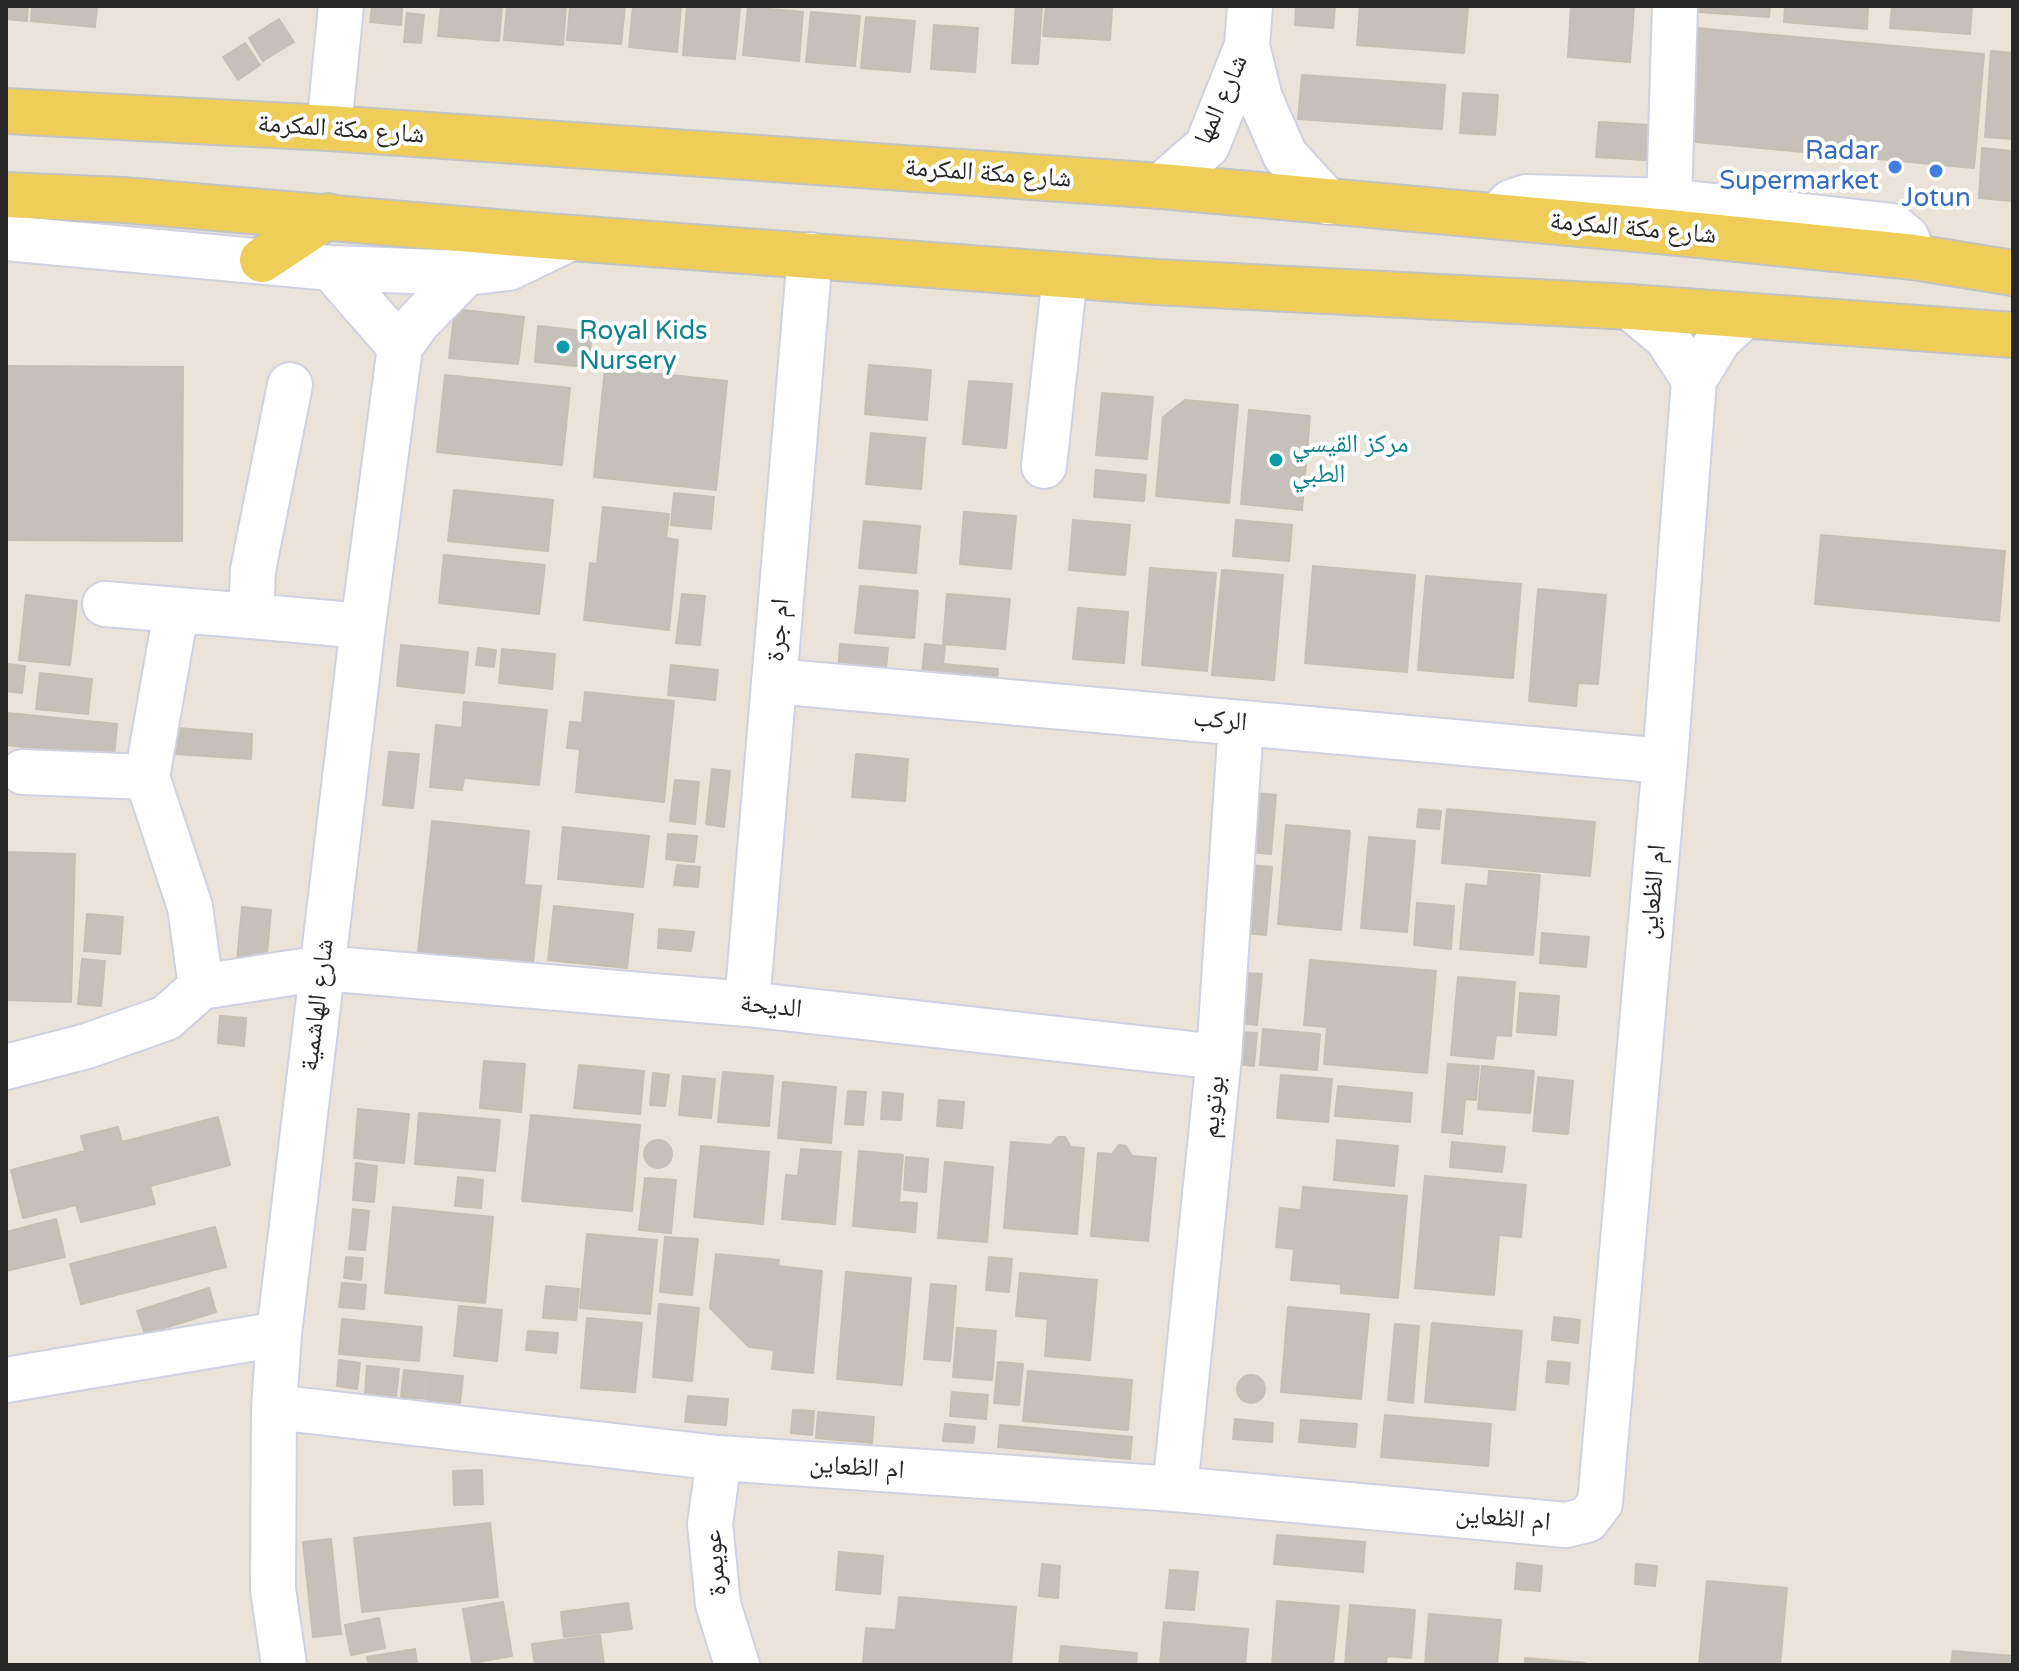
<!DOCTYPE html>
<meta charset="utf-8">
<style>
body{margin:0}
#map{position:relative;width:2019px;height:1671px;overflow:hidden;background:#eae3d9;font-family:"Varela Round",sans-serif}
canvas{display:block}
.frame{position:absolute;inset:0;border:8px solid #272727;pointer-events:none}
</style>
<div id="map">
<canvas width="2019" height="1671"></canvas>
<div class="frame"></div>
</div>
<script>
const context = document.querySelector('canvas').getContext('2d');
context.lineJoin = 'round';
function paint(path, color) { context.fillStyle = color; context.fill(path, 'evenodd'); }
const toPath = rows => new Path2D(rows.map(r => 'M' + r).join(''));
function strokePath(path, color, width, dash) { context.strokeStyle = color; context.lineWidth = width; context.lineCap = dash ? 'butt' : 'round'; context.setLineDash(dash || []); context.stroke(path); }
function drawText(font, color, halo, rows, align = 'center') {
  context.font = font + ' "Varela Round","Noto Naskh Arabic",sans-serif'; context.lineWidth = 8; context.setLineDash([]); context.textBaseline = 'middle'; context.strokeStyle = halo; context.fillStyle = color; for (const [text, x, y, turn = 0] of rows) {
    context.save(); context.translate(x, y); context.rotate((+turn || 0) * Math.PI / 180); context.textAlign = isNaN(turn) ? turn : align; if (halo) context.strokeText(text, 0, 0); context.fillText(text, 0, 0); context.restore();
  }
}
const building = toPath([
 [6,6,28,6,27,21,6,19,6,6],
 [32,6,97,6,95,27,31,21,32,6],
 [372,6,402,7,401,25,370,22,372,6],
 [441,6,502,6,499,41,438,36,441,6],
 [507,6,566,6,563,45,504,40,507,6],
 [570,6,625,6,621,44,567,40,570,6],
 [633,6,681,6,677,52,629,47,633,6],
 [687,6,740,8,735,59,683,55,687,6],
 [1016,6,1042,6,1038,64,1012,63,1016,6],
 [1046,6,1112,8,1110,40,1043,36,1046,6],
 [1296,6,1335,6,1333,28,1295,25,1296,6],
 [1360,6,1468,6,1464,53,1357,45,1360,6],
 [1571,6,1634,6,1630,62,1568,57,1571,6],
 [1685,6,1770,6,1769,17,1685,11,1685,6],
 [1785,6,1868,6,1867,29,1784,22,1785,6],
 [1892,6,1972,6,1970,34,1890,28,1892,6],
 [748,7,803,12,799,61,743,55,748,7],
 [811,12,860,16,855,66,806,62,811,12],
 [407,13,424,15,421,43,404,42,407,13],
 [866,17,915,21,910,72,861,68,866,17],
 [279,19,294,42,263,61,249,38,279,19],
 [934,25,978,28,975,72,931,69,934,25],
 [1696,28,1984,54,1974,168,1686,141,1696,28],
 [245,43,260,65,238,80,223,57,245,43],
 [1991,51,2013,53,2013,139,1985,137,1991,51],
 [1302,75,1445,85,1442,129,1298,119,1302,75],
 [1463,93,1498,95,1495,135,1460,133,1463,93],
 [1599,122,1649,125,1646,160,1596,157,1599,122],
 [1982,148,2013,151,2011,201,1979,198,1982,148],
 [455,309,524,317,518,364,449,358,455,309],
 [538,326,592,332,588,367,535,362,538,326],
 [869,365,931,370,927,420,865,414,869,365],
 [6,366,183,367,182,541,6,540,6,366],
 [605,368,727,381,716,490,594,477,605,368],
 [445,375,570,388,562,465,437,452,445,375],
 [969,381,1012,384,1006,448,963,444,969,381],
 [1102,393,1153,397,1147,459,1096,455,1102,393],
 [1185,400,1238,405,1229,503,1156,496,1163,417,1185,400],
 [1249,410,1310,416,1302,510,1241,504,1249,410],
 [871,433,925,438,921,489,866,484,871,433],
 [1096,470,1146,475,1144,501,1094,497,1096,470],
 [454,490,553,500,548,551,448,541,454,490],
 [674,493,714,497,711,529,671,525,674,493],
 [603,507,669,514,666,538,678,540,669,630,584,620,590,563,597,564,603,507],
 [964,512,1016,516,1011,569,960,564,964,512],
 [1073,520,1130,525,1125,575,1069,570,1073,520],
 [1236,520,1292,525,1289,561,1233,556,1236,520],
 [864,521,920,526,916,573,859,568,864,521],
 [1821,535,2005,551,1999,621,1815,604,1821,535],
 [444,555,545,565,539,614,439,603,444,555],
 [1313,566,1415,575,1407,672,1305,663,1313,566],
 [1150,568,1216,573,1207,671,1142,665,1150,568],
 [1222,570,1283,575,1274,680,1212,675,1222,570],
 [1426,576,1521,584,1513,678,1418,670,1426,576],
 [860,586,918,591,914,638,855,633,860,586],
 [1538,589,1606,595,1598,684,1578,683,1576,706,1529,701,1538,589],
 [682,594,705,596,700,645,676,643,682,594],
 [947,594,1010,599,1005,649,943,644,947,594],
 [26,595,77,601,70,665,19,660,26,595],
 [1078,608,1128,612,1124,663,1073,659,1078,608],
 [840,644,888,648,885,681,838,677,840,644],
 [925,644,945,646,943,664,998,669,996,690,921,684,925,644],
 [401,645,468,652,464,693,397,686,401,645],
 [478,648,496,650,494,667,476,665,478,648],
 [502,649,555,654,552,689,499,683,502,649],
 [6,664,25,666,22,693,6,691,6,664],
 [671,665,718,670,715,700,668,695,671,665],
 [40,673,92,679,88,714,36,709,40,673],
 [585,692,674,701,664,802,576,792,580,749,567,748,570,722,582,723,585,692],
 [464,702,547,710,539,785,464,778,462,790,430,787,436,725,462,728,464,702],
 [8,713,117,724,114,757,6,745,8,713],
 [177,728,252,734,251,759,175,754,177,728],
 [389,752,419,754,413,808,383,805,389,752],
 [856,754,908,759,905,801,852,797,856,754],
 [712,769,730,771,724,827,706,824,712,769],
 [675,780,699,782,695,824,670,821,675,780],
 [1255,793,1276,795,1271,854,1250,852,1255,793],
 [1419,809,1441,811,1439,829,1417,827,1419,809],
 [1447,809,1595,822,1590,876,1442,863,1447,809],
 [432,821,529,831,524,885,541,886,533,963,418,952,432,821],
 [1286,825,1350,831,1341,930,1278,924,1286,825],
 [563,827,649,836,643,887,558,879,563,827],
 [668,834,697,836,694,862,666,859,668,834],
 [1369,837,1415,841,1407,932,1361,928,1369,837],
 [6,852,75,854,71,1002,6,1000,6,852],
 [677,865,700,867,698,887,674,885,677,865],
 [1249,865,1272,867,1266,935,1243,933,1249,865],
 [1489,871,1540,875,1533,955,1460,949,1466,884,1488,886,1489,871],
 [1417,903,1454,906,1451,949,1414,945,1417,903],
 [554,906,633,914,627,968,548,960,554,906],
 [242,907,271,910,266,964,237,961,242,907],
 [87,914,123,917,120,954,84,951,87,914],
 [659,929,694,932,691,951,658,948,659,929],
 [1542,933,1589,937,1586,967,1540,963,1542,933],
 [82,959,105,961,101,1006,78,1004,82,959],
 [1310,960,1436,971,1427,1073,1324,1064,1327,1027,1304,1025,1310,960],
 [1244,973,1262,974,1257,1025,1240,1023,1244,973],
 [1458,977,1515,982,1511,1036,1496,1035,1493,1059,1451,1055,1458,977],
 [1520,993,1559,996,1556,1035,1517,1032,1520,993],
 [220,1016,246,1018,244,1046,218,1043,220,1016],
 [1263,1029,1320,1034,1317,1070,1260,1065,1263,1029],
 [1238,1032,1257,1033,1254,1066,1236,1064,1238,1032],
 [484,1061,525,1064,521,1112,480,1108,484,1061],
 [1448,1064,1479,1066,1476,1100,1465,1099,1462,1134,1442,1132,1448,1064],
 [579,1065,644,1071,640,1114,574,1108,579,1065],
 [1482,1066,1534,1071,1530,1113,1478,1109,1482,1066],
 [723,1072,773,1076,769,1126,718,1122,723,1072],
 [653,1073,669,1075,665,1106,650,1105,653,1073],
 [1281,1075,1332,1079,1328,1122,1277,1118,1281,1075],
 [683,1076,715,1079,711,1118,679,1115,683,1076],
 [1538,1077,1573,1081,1568,1134,1533,1131,1538,1077],
 [783,1082,836,1087,831,1143,778,1138,783,1082],
 [1338,1086,1412,1093,1410,1122,1335,1116,1338,1086],
 [848,1091,866,1092,863,1125,845,1124,848,1091],
 [883,1092,903,1094,901,1120,881,1119,883,1092],
 [939,1100,964,1102,962,1128,937,1126,939,1100],
 [358,1109,409,1114,404,1163,354,1158,358,1109],
 [419,1113,500,1120,495,1171,415,1164,419,1113],
 [531,1115,640,1125,632,1211,522,1201,531,1115],
 [218,1117,230,1165,150,1186,155,1204,81,1222,76,1205,23,1218,11,1170,85,1151,81,1136,118,1127,122,1142,218,1117],
 [1058,1137,1065,1137,1071,1147,1084,1148,1077,1234,1004,1228,1011,1142,1051,1145,1058,1137],
 '644 1154a14 14 0 1 1 28 0a14 14 0 1 1-28 0Z',
 [1337,1140,1398,1146,1394,1186,1334,1180,1337,1140],
 [1452,1142,1505,1147,1502,1172,1450,1167,1452,1142],
 [1119,1145,1126,1146,1132,1156,1156,1158,1148,1241,1091,1236,1098,1153,1112,1154,1119,1145],
 [701,1146,769,1152,763,1224,694,1217,701,1146],
 [801,1149,841,1152,835,1224,782,1219,786,1175,798,1176,801,1149],
 [859,1151,903,1155,899,1202,917,1203,915,1232,853,1226,859,1151],
 [906,1157,928,1159,926,1192,904,1190,906,1157],
 [945,1162,993,1167,987,1242,938,1238,945,1162],
 [356,1163,377,1166,374,1202,353,1200,356,1163],
 [1425,1176,1526,1185,1521,1237,1499,1235,1494,1295,1415,1288,1425,1176],
 [458,1177,483,1180,481,1208,455,1206,458,1177],
 [645,1178,676,1180,671,1233,639,1230,645,1178],
 [1303,1187,1407,1196,1398,1298,1341,1293,1341,1284,1291,1280,1294,1249,1276,1247,1280,1208,1301,1210,1303,1187],
 [393,1207,493,1217,485,1303,385,1293,393,1207],
 [353,1209,369,1211,365,1250,349,1249,353,1209],
 [56,1219,65,1257,6,1271,6,1232,56,1219],
 [215,1227,226,1267,81,1304,70,1264,215,1227],
 [587,1234,657,1240,650,1314,580,1308,587,1234],
 [665,1237,698,1239,692,1295,660,1292,665,1237],
 [716,1254,779,1260,778,1266,822,1271,813,1373,772,1369,774,1350,749,1347,710,1308,716,1254],
 [346,1257,363,1258,361,1280,344,1278,346,1257],
 [989,1257,1012,1259,1009,1292,986,1290,989,1257],
 [846,1272,911,1278,902,1385,837,1379,846,1272],
 [1020,1273,1097,1280,1090,1360,1045,1356,1048,1319,1016,1316,1020,1273],
 [342,1283,366,1285,364,1309,339,1307,342,1283],
 [931,1284,956,1286,950,1361,924,1359,931,1284],
 [546,1286,579,1289,576,1320,543,1318,546,1286],
 [209,1288,216,1312,145,1334,137,1311,209,1288],
 [659,1304,699,1308,692,1381,653,1377,659,1304],
 [459,1306,502,1310,497,1361,454,1356,459,1306],
 [1288,1307,1369,1314,1361,1399,1281,1392,1288,1307],
 [1554,1317,1580,1320,1578,1343,1552,1340,1554,1317],
 [587,1318,642,1323,635,1392,581,1388,587,1318],
 [342,1319,422,1327,419,1361,339,1354,342,1319],
 [1432,1323,1522,1331,1515,1410,1425,1402,1432,1323],
 [1395,1324,1419,1326,1413,1403,1388,1400,1395,1324],
 [957,1328,996,1331,992,1380,953,1377,957,1328],
 [528,1331,558,1333,556,1353,526,1350,528,1331],
 [339,1360,360,1363,357,1389,337,1386,339,1360],
 [1548,1361,1570,1363,1568,1384,1546,1382,1548,1361],
 [998,1362,1023,1364,1019,1405,994,1403,998,1362],
 [367,1366,399,1369,396,1397,365,1394,367,1366],
 [404,1370,432,1373,429,1399,401,1397,404,1370],
 [1028,1371,1132,1380,1128,1430,1023,1421,1028,1371],
 [432,1373,463,1376,460,1403,429,1400,432,1373],
 '1237 1389a14 14 0 1 1 28 0a14 14 0 1 1-28 0Z',
 [952,1392,988,1395,986,1419,950,1416,952,1392],
 [688,1396,728,1399,726,1425,685,1422,688,1396],
 [793,1410,814,1411,812,1435,791,1433,793,1410],
 [818,1412,874,1417,872,1443,816,1438,818,1412],
 [1385,1415,1491,1424,1488,1466,1381,1457,1385,1415],
 [1235,1419,1273,1423,1272,1442,1233,1439,1235,1419],
 [1301,1420,1357,1424,1355,1447,1299,1442,1301,1420],
 [945,1424,975,1427,973,1443,943,1441,945,1424],
 [1000,1425,1132,1437,1130,1459,998,1447,1000,1425],
 [482,1470,483,1504,454,1505,453,1471,482,1470],
 [490,1523,498,1597,362,1612,354,1538,490,1523],
 [1277,1535,1365,1542,1363,1572,1274,1564,1277,1535],
 [331,1539,341,1634,313,1637,303,1542,331,1539],
 [839,1552,883,1556,880,1594,836,1590,839,1552],
 [1517,1563,1542,1566,1540,1591,1515,1589,1517,1563],
 [1042,1564,1060,1566,1058,1598,1039,1596,1042,1564],
 [1636,1564,1657,1566,1655,1586,1635,1584,1636,1564],
 [1170,1570,1198,1572,1194,1610,1166,1608,1170,1570],
 [1707,1581,1787,1588,1780,1665,1699,1665,1707,1581],
 [899,1597,1016,1607,1011,1665,863,1664,866,1628,896,1630,899,1597],
 [1277,1601,1339,1606,1333,1665,1272,1665,1277,1601],
 [503,1602,512,1656,472,1663,463,1609,503,1602],
 [628,1603,632,1629,564,1637,561,1612,628,1603],
 [1350,1605,1415,1610,1411,1658,1387,1656,1386,1665,1345,1665,1350,1605],
 [1429,1614,1501,1620,1497,1665,1425,1665,1429,1614],
 [379,1618,385,1648,351,1655,345,1625,379,1618],
 [1164,1622,1248,1629,1245,1665,1160,1665,1164,1622],
 [600,1635,604,1665,535,1665,532,1644,600,1635],
 [1061,1646,1137,1653,1136,1665,1059,1665,1061,1646],
 [415,1649,417,1665,369,1665,367,1657,415,1649],
 [1953,1651,2013,1656,2013,1665,1951,1665,1953,1651],
 [1525,1658,1585,1663,1585,1665,1525,1665,1525,1658]
]);
paint(building, '#c5c0b9');
strokePath(building, '#c5bfb3', 2);
const minor = toPath([
 [1247,46,1260,98,1285,155,1328,202],
 [329,128,341,6],
 [1161,186,1207,146,1247,46,1250,6],
 [1497,216,1511,202,1526,197,1669,201,1675,6],
 [1669,230,1669,201,1893,226,1907,238,1914,257],
 [6,238,331,268,466,273,509,268,571,238],
 [331,268,400,347],
 [1630,307,1667,338,1694,380],
 [290,385,253,570,251,616,363,626],
 [1044,466,1065,275],
 [105,604,251,616],
 [774,681,1665,761],
 [23,772,147,777],
 [201,987,322,968,747,1004,1219,1057],
 [747,1004,810,255],
 [6,1067,87,1046,166,1018,201,987,190,907,147,777,176,612],
 [6,1380,279,1334],
 [274,1407,719,1458,1175,1489,1566,1525,1587,1520,1600,1503,1665,761,1694,380,1719,339,1744,316],
 [719,1458,710,1524,718,1604,737,1665],
 [1175,1489,1219,1057,1241,723],
 [284,1665,273,1589,274,1407,279,1334,363,626,400,347,418,322,466,273]
]);
const major = toPath([
 [6,111,329,128,1161,186,1669,232,1914,257,2013,273],
 [6,195,123,200,519,234,1156,282,1630,307,2013,335],
 [262,260,328,216]
]);
strokePath(minor, '#ced1e1', 48);
strokePath(major, '#c3c3c3', 48);
strokePath(minor, '#fff', 44);
strokePath(major, '#eece59', 44);
for (const [x, y, r, color] of [
 [1895,167,8,"#3f7fe0"],
 [1936,171,8,"#3f7fe0"],
 [563,347,8,"#0f9aa8"],
 [1276,460,8,"#0f9aa8"]
]) { const dot = new Path2D(); dot.arc(x, y, r, 0, 2 * Math.PI); context.fillStyle = color; context.fill(dot); strokePath(dot, '#fff', 3); }
drawText('26px', '#272727', '#fff', [
 ["شارع المها",1222,100,-66],
 ["شارع مكة المكرمة",341,130,4],
 ["شارع مكة المكرمة",988,174,4],
 ["شارع مكة المكرمة",1633,229,5],
 ["ام جرة",779,630,-85],
 ["الركب",1220,721,5],
 ["ام الظعاين",1654,892,-85],
 ["شارع الهاشمية",318,1005,-83],
 ["الديحة",771,1007,6],
 ["بوتويم",1214,1107,-84],
 ["ام الظعاين",857,1468,4],
 ["ام الظعاين",1503,1519,5],
 ["عويمرة",716,1563,-95]
]);
drawText('26px', '#366cbe', '#fff', [
 ["Radar",1879,152],
 ["Supermarket",1879,182],
 ["Jotun",1936,199,"center"]
], 'right');
drawText('26px', '#0d838f', '#fff', [
 ["Royal Kids",579,332],
 ["Nursery",579,362],
 ["مركز القيسي",1292,445],
 ["الطبي",1292,475]
], 'left');
</script>
